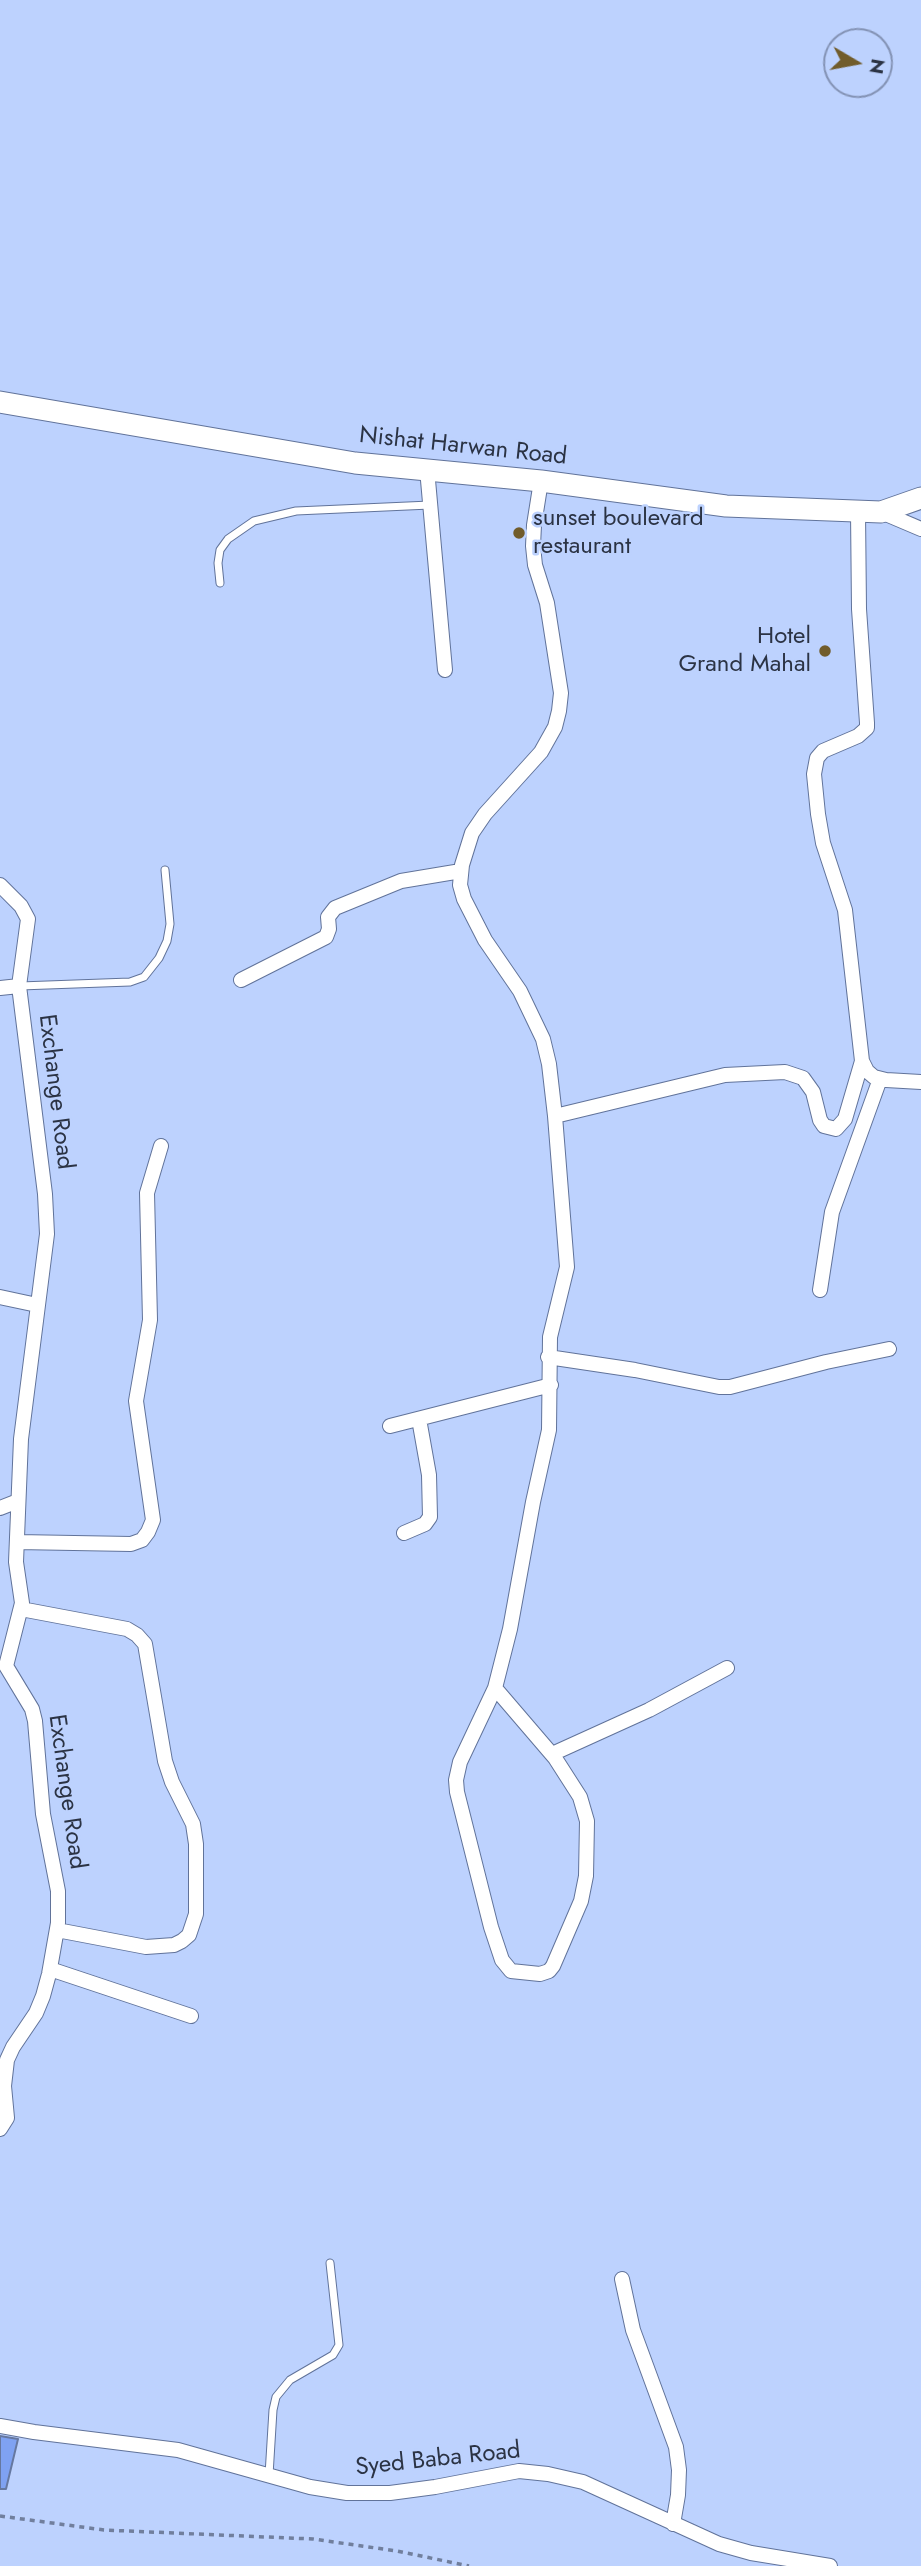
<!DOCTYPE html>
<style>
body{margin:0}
#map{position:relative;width:921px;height:2566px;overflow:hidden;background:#bdd2fe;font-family:Jost,sans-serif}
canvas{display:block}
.north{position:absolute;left:823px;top:28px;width:70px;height:70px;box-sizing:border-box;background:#bdd2fe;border:2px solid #8392b4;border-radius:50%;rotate:100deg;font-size:19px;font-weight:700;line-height:28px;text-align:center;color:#2b3344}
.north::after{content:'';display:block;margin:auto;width:24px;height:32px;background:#715c2b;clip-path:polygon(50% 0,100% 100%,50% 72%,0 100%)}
</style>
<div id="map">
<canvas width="921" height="2566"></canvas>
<div class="north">N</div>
</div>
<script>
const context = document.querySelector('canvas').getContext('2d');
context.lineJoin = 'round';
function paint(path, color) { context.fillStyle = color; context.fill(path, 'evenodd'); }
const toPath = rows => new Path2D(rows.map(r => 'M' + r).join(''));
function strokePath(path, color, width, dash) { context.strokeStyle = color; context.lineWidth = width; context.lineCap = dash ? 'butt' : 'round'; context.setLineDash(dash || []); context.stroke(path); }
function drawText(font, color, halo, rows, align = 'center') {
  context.font = font + ' Jost,sans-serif'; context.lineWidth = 5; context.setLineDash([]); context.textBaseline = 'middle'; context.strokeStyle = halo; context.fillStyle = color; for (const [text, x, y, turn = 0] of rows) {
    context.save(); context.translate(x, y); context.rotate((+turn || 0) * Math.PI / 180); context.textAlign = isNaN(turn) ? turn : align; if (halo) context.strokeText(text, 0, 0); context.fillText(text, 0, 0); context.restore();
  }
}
const building = toPath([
 [0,2436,18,2439,6,2489,0,2489,0,2436]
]);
paint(building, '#7fa2f2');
strokePath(building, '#6678a0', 2);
const service = toPath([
 [220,583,218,563,220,550,228,539,254,521,296,511,430,505],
 [20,986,130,982,144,977,159,958,167,941,170,924,165,870],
 [269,2475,273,2410,276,2397,290,2380,333,2355,339,2345,330,2263]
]);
const minor = toPath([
 [427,469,445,670],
 [858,512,859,609,867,723,867,728,858,736,823,751,817,758,814,774,818,814,823,843,845,910,862,1061,867,1071,874,1077,886,1080,921,1082],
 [881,512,921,529],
 [0,885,21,906,28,919,19,986,45,1194,47,1234,21,1439,16,1562,22,1603,6,1666,32,1709,35,1721,43,1814,58,1891,58,1923,49,1974,43,1996,36,2013,13,2047,7,2060,4,2086,7,2118,0,2129],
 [241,980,326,937,329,929,328,917,335,908,401,881,461,871],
 [0,988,19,986],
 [555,1116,725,1075,785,1072,803,1078,813,1092,820,1120,824,1126,836,1129,845,1119,862,1061],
 [820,1290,832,1212,880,1079],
 [0,1297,37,1305],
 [548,1357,635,1370,719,1387,730,1387,826,1362,889,1349],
 [390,1426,551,1385],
 [0,1508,18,1501],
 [404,1533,425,1524,430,1517,429,1475,419,1419],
 [17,1542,131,1544,142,1540,148,1532,153,1520,136,1401,150,1320,147,1193,161,1146],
 [21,1609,127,1629,137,1635,145,1644,165,1761,172,1782,193,1824,196,1844,196,1914,189,1935,182,1941,174,1945,146,1947,57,1930],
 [495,1688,555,1758,580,1797,587,1821,586,1876,581,1901,553,1966,549,1971,540,1974,511,1971,502,1960,491,1927,457,1792,456,1780,460,1762,495,1688,510,1629,533,1502,549,1430,550,1337,567,1267,555,1116,549,1064,543,1039,520,991,485,940,464,899,460,885,462,865,472,833,485,814,541,752,555,727,559,711,561,693,547,603,535,565,533,546,534,525,541,481],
 [552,1754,649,1710,727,1668],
 [50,1969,191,2016],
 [622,2279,633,2330,676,2447,679,2470,678,2495,673,2524],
 [0,2426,34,2432,178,2450,310,2487,347,2493,390,2493,435,2487,519,2471,548,2474,583,2482,719,2544,751,2553,830,2566]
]);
const secondary = toPath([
 [0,402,355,463,541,481,726,506,881,512,921,498]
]);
strokePath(service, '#61739a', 9);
strokePath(minor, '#61739a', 16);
strokePath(secondary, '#61739a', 23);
strokePath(toPath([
 [0,2516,104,2530,313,2539,397,2551,469,2566]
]), '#717f9d', 3.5, [5, 5]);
strokePath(service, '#fff', 7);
strokePath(minor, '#fff', 14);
strokePath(secondary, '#fff', 21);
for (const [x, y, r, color] of [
 [519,533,7,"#715c2b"],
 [825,651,7,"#715c2b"]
]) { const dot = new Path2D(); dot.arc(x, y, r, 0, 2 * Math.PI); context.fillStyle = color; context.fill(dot); strokePath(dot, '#bdd2fe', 2.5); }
drawText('24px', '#2b3344', '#bdd2fe', [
 ["Nishat Harwan Road",463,447,6],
 ["Exchange Road",55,1092,83],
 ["Exchange Road",66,1792,82],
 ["Syed Baba Road",438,2460,-6]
]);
drawText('24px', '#2b3344', '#bdd2fe', [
 ["sunset boulevard",533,519],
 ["restaurant",533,547],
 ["Hotel",811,637,"right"],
 ["Grand Mahal",811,665,"right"]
], 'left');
</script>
